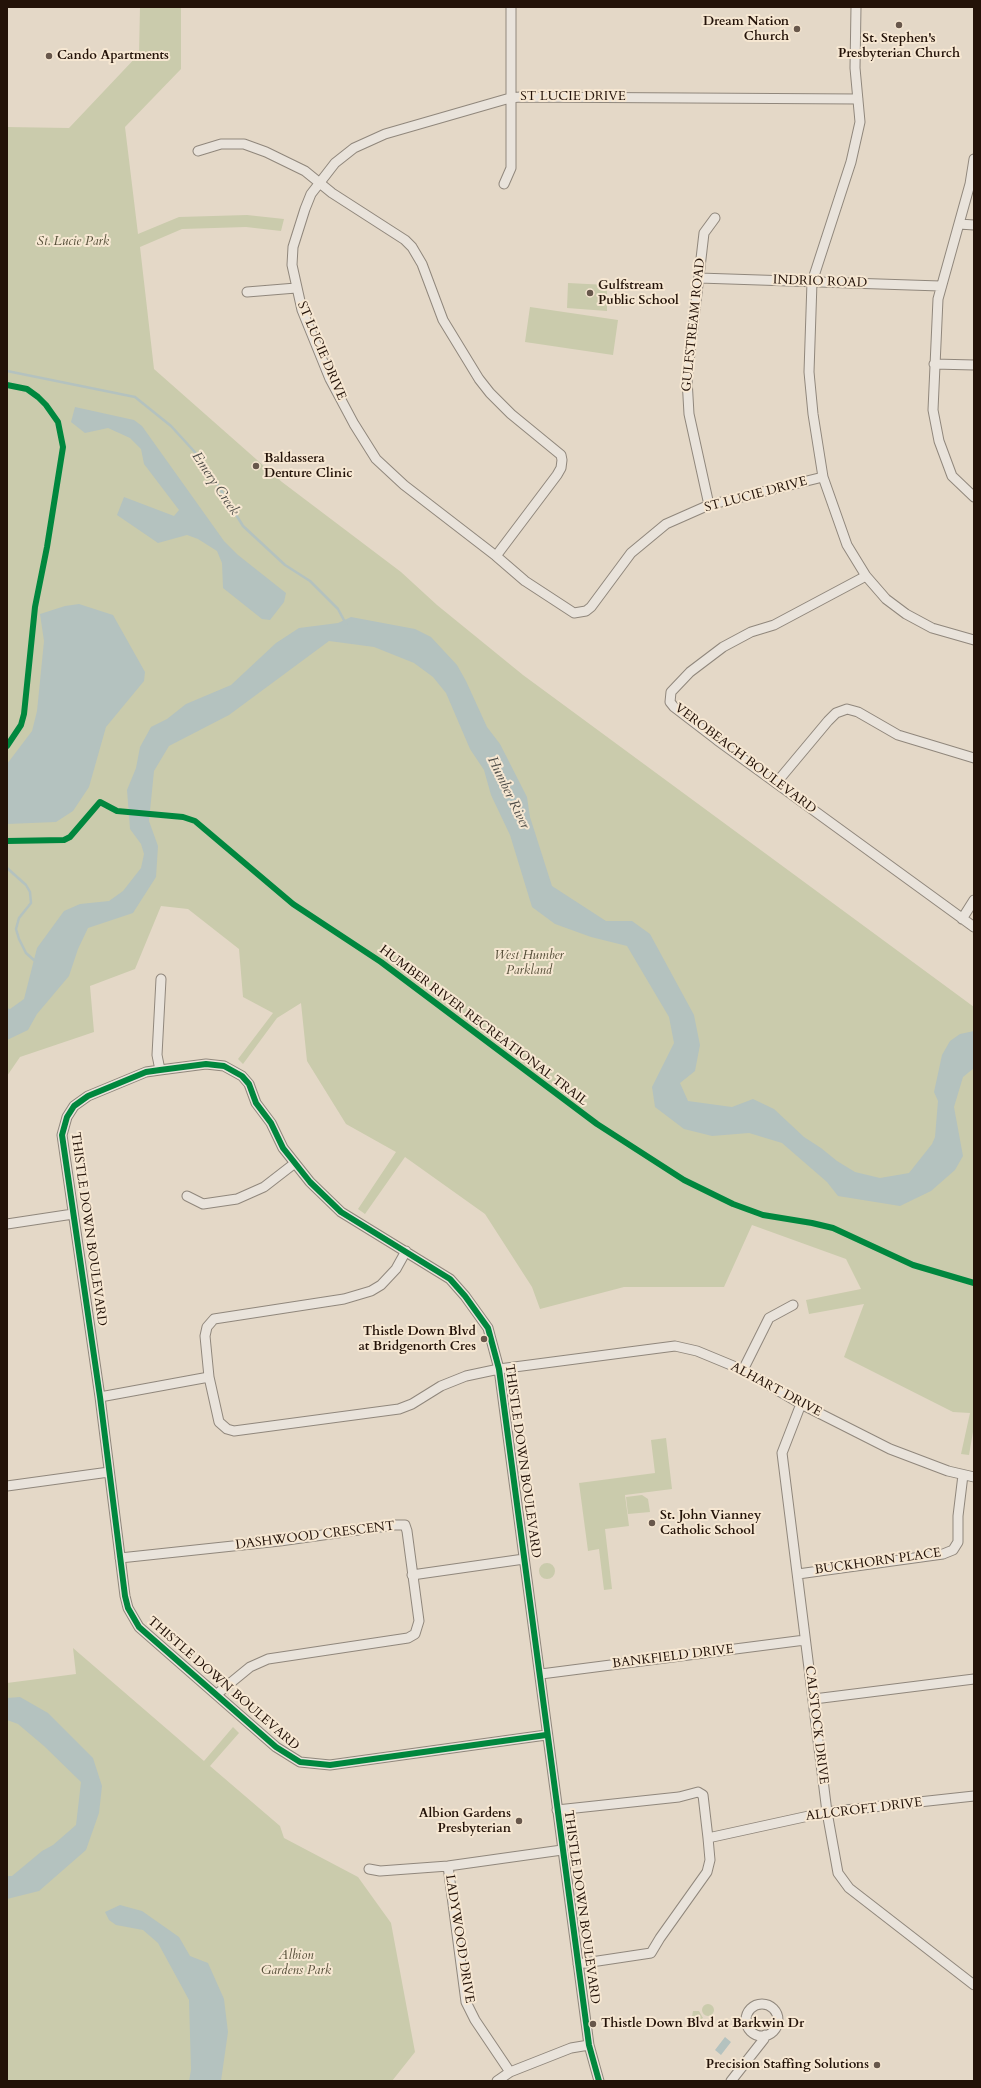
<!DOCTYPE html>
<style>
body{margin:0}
#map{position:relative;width:981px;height:2088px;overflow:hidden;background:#e4d8c7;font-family:Cardo,serif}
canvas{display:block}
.frame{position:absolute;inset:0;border:8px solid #231208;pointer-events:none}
</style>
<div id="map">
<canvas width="981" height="2088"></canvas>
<div class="frame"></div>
</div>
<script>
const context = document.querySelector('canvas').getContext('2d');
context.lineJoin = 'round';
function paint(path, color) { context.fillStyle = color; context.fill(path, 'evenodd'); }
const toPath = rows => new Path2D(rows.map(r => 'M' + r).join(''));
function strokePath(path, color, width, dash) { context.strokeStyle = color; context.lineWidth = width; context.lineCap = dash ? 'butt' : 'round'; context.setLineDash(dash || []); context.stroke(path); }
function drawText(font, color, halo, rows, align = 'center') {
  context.font = font + ' Cardo,serif'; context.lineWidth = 4; context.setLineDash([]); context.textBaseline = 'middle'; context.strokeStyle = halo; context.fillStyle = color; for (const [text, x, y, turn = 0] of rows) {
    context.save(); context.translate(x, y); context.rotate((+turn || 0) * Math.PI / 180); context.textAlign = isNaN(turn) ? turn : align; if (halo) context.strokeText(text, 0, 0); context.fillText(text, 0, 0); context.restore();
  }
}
paint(toPath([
 [140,7,181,7,181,69,125,127,138,234,179,217,247,215,284,219,281,231,246,227,182,229,140,247,154,369,282,482,401,572,437,605,523,675,974,1007,974,1426,969,1455,961,1454,970,1413,953,1412,844,1357,864,1304,809,1314,806,1300,861,1289,846,1259,752,1225,724,1287,624,1287,540,1309,532,1287,485,1214,405,1157,365,1214,358,1209,396,1152,346,1124,307,1061,301,1003,277,1018,243,1064,238,1059,273,1013,243,997,239,949,188,909,161,906,135,969,90,986,94,1032,20,1057,7,1076,7,127,69,128,139,54],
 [568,283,607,285,607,311,567,308],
 [530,307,618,320,613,355,525,342],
 [666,1438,672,1489,625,1495,629,1526,605,1529,612,1589,604,1590,599,1549,588,1551,579,1483,655,1473,651,1440],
 [642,1495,648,1499,650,1512,628,1514,626,1497],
 '539 1571a8 8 0 1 1 16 0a8 8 0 1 1-16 0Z',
 [73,1648,204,1761,233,1727,239,1733,210,1766,280,1826,284,1838,358,1877,391,1923,415,2052,392,2081,7,2081,7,1683,76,1674],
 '702 2010a6 6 0 1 1 12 0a6 6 0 1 1-12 0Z',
 [693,2011,699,2011,703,2018,693,2023,691,2022]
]), '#cacbac');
paint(toPath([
 [75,407,134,420,142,426,224,541,238,555,286,593,284,602,270,620,262,619,223,588,222,563,217,551,198,539,187,535,158,543,117,515,124,497,174,516,179,510,144,464,141,449,130,438,108,428,85,433,71,422],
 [79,604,113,615,145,672,144,681,106,727,89,787,73,811,56,822,7,824,7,764,32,731,37,711,44,641,40,614,65,606],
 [351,617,415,629,431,637,457,665,466,681,487,727,500,744,527,797,530,817,552,886,606,921,632,921,650,934,694,1015,700,1045,695,1071,680,1083,688,1101,732,1107,753,1099,774,1109,804,1137,821,1148,837,1161,855,1172,880,1178,909,1173,932,1144,935,1137,938,1101,934,1092,942,1055,950,1041,960,1034,974,1031,974,1068,963,1077,954,1107,963,1156,955,1170,931,1191,900,1206,838,1196,827,1182,782,1143,749,1133,712,1136,684,1129,655,1107,652,1087,674,1043,669,1017,627,946,591,937,555,924,532,907,510,835,491,795,484,770,470,749,446,693,433,677,414,663,374,647,329,641,229,715,169,746,154,771,149,821,158,846,156,877,133,913,88,928,78,949,69,976,37,1014,28,1030,7,1040,7,1008,10,1009,24,999,37,948,64,911,80,904,109,901,123,891,141,868,144,854,141,844,130,829,127,790,136,768,140,747,151,727,167,719,186,704,231,685,276,643,299,628,338,623],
 [20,1697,48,1713,93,1758,102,1786,99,1813,86,1850,39,1891,7,1899,7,1876,12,1876,42,1851,53,1845,76,1825,81,1782,44,1746,18,1724,7,1720,7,1698],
 [120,1905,142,1911,179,1937,190,1956,208,1963,224,1999,228,2032,221,2081,189,2081,191,2070,189,2000,158,1943,143,1930,116,1925,109,1920,105,1912],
 [725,2037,731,2042,721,2055,715,2050]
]), '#b4c2bf');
strokePath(toPath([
 [7,371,135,397,171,426,203,461,243,526,285,565,310,581,338,609,346,624],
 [7,868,26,885,30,892,31,903,19,918,16,929,19,939,26,953,35,961]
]), '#b4c2bf', 2.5);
const minor = toPath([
 [856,7,855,68,860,122,851,162,812,282,809,372,813,414,823,477,847,545,866,576,886,599,906,614,932,628,974,640],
 [198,151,221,144,244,144,266,152,305,171,332,193,405,240,412,247,422,264,443,320,479,379,490,393,511,414,561,455,562,460,561,468,557,475,496,556],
 [974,159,970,184,938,299,933,410,939,441,952,476,974,497],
 [504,184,511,168,511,7],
 [959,224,974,225],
 [699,278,940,286],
 [247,292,296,288],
 [934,364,974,365],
 [823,477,709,505,666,524,631,553,591,607,586,611,574,613,525,581,496,556,404,485,376,459,354,424,330,379,302,310,292,265,293,247,305,209,311,194,335,163,354,148,385,134,510,98,520,97,858,99],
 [709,505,689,414,687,379,704,233,715,218],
 [866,576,774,625,751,632,723,647,690,672,671,692,670,702,674,707,717,740,974,927],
 [777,782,828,721,836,713,847,709,858,712,898,735,974,758],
 [962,919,974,900],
 [160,1070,157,1055,161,979],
 [187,1196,203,1204,237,1199,264,1187,295,1163],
 [7,1224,73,1214],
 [406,1251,396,1269,381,1285,371,1291,344,1299,214,1319,207,1327,205,1336,209,1377,219,1422,227,1429,234,1431,399,1409,412,1404,441,1386,466,1376,499,1369,675,1346,697,1351,743,1370,801,1404,890,1449,948,1471,974,1477],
 [743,1370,769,1318,793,1305],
 [100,1397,209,1377],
 [801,1404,782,1453,827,1812,838,1873,849,1888,974,1985],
 [7,1486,109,1472],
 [120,1558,280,1541,394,1525,405,1525,407,1531,419,1621,415,1634,408,1638,268,1659,250,1667,217,1694],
 [798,1574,943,1554,953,1550,958,1542,958,1516,963,1475],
 [412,1575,524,1559],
 [541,1674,805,1640],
 [814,1699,974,1679],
 [546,1735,330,1765,300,1762,276,1747,139,1627,128,1608,125,1596,100,1397,62,1135,67,1117,74,1106,88,1096,146,1072,160,1070,206,1064,224,1066,242,1076,249,1084,256,1103,271,1123,283,1148,310,1182,341,1212,450,1279,465,1296,488,1328,499,1369,589,2045,599,2081],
 [557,1810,679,1797,698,1792,703,1795,708,1838,710,1860,707,1872,660,1938,651,1953,578,1964],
 [708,1838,827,1812,974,1796],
 [448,1866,466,2002,475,2020,510,2072],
 [369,1869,380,1871,448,1866,562,1850],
 '746 2020a16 16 0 1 1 32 0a16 16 0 1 1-32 0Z',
 [497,2081,510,2072,571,2048,589,2045],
 [731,2081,764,2039,765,2035]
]);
strokePath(minor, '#90877c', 11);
strokePath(minor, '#e9e3db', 9);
strokePath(toPath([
 [7,385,27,389,38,397,46,405,58,422,63,447,47,547,35,607,24,714,21,725,7,746],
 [7,841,64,840,70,837,100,802,117,811,183,817,195,821,293,904,381,962,597,1124,684,1180,733,1204,763,1215,812,1223,833,1228,913,1265,974,1283],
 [546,1735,330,1765,300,1762,276,1747,139,1627,128,1608,125,1596,100,1397,62,1135,67,1117,74,1106,88,1096,146,1072,160,1070,206,1064,224,1066,242,1076,249,1084,256,1103,271,1123,283,1148,310,1182,341,1212,450,1279,465,1296,488,1328,499,1369,589,2045,599,2081]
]), '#00873e', 6);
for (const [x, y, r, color] of [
 [899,25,4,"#67574b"],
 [797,29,4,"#67574b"],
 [49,56,4,"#67574b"],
 [590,293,4,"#67574b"],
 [256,466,4,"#67574b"],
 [484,1339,4,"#67574b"],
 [652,1523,4,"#67574b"],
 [519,1821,4,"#67574b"],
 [593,2024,4,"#67574b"],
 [877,2065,4,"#67574b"]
]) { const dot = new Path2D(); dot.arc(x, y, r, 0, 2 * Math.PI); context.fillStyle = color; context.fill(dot); strokePath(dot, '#f6e7d2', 1.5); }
drawText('bold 13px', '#231208', '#f6e7d2', [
 ["Dream Nation",789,22,"right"],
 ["Church",789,37,"right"],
 ["St. Stephen's",899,39,"center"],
 ["Presbyterian Church",899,54,"center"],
 ["Cando Apartments",57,56],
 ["Gulfstream",598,286],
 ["Public School",598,301],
 ["Baldassera",264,459],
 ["Denture Clinic",264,474],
 ["Thistle Down Blvd",476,1332,"right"],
 ["at Bridgenorth Cres",476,1347,"right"],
 ["St. John Vianney",660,1516],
 ["Catholic School",660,1531],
 ["Albion Gardens",511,1814,"right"],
 ["Presbyterian",511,1829,"right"],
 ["Thistle Down Blvd at Barkwin Dr",601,2024],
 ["Precision Staffing Solutions",869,2065,"right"]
], 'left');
drawText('13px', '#231208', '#f6e7d2', [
 ["ST LUCIE DRIVE",573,97],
 ["INDRIO ROAD",820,282,2],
 ["GULFSTREAM ROAD",694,325,-84],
 ["ST LUCIE DRIVE",321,351,67],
 ["ST LUCIE DRIVE",756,495,-15],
 ["VEROBEACH BOULEVARD",745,759,37],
 ["HUMBER RIVER RECREATIONAL TRAIL",483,1026,37],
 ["THISTLE DOWN BOULEVARD",88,1229,82],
 ["ALHART DRIVE",776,1390,28],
 ["THISTLE DOWN BOULEVARD",522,1461,82],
 ["DASHWOOD CRESCENT",315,1536,-7],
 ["BUCKHORN PLACE",878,1562,-8],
 ["BANKFIELD DRIVE",673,1657,-7],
 ["THISTLE DOWN BOULEVARD",223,1684,41],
 ["CALSTOCK DRIVE",816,1725,83],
 ["ALLCROFT DRIVE",864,1810,-7],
 ["THISTLE DOWN BOULEVARD",581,1907,82],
 ["LADYWOOD DRIVE",459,1939,81]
]);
drawText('italic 13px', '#564f39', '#f6e7d2', [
 ["St. Lucie Park",73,242],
 ["West Humber",529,956],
 ["Parkland",529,971],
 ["Albion",296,1956],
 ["Gardens Park",296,1971]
]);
drawText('italic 14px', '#4e4c47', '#f6e7d2', [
 ["Emery Creek",215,484,56],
 ["Humber River",508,793,64]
]);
</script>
